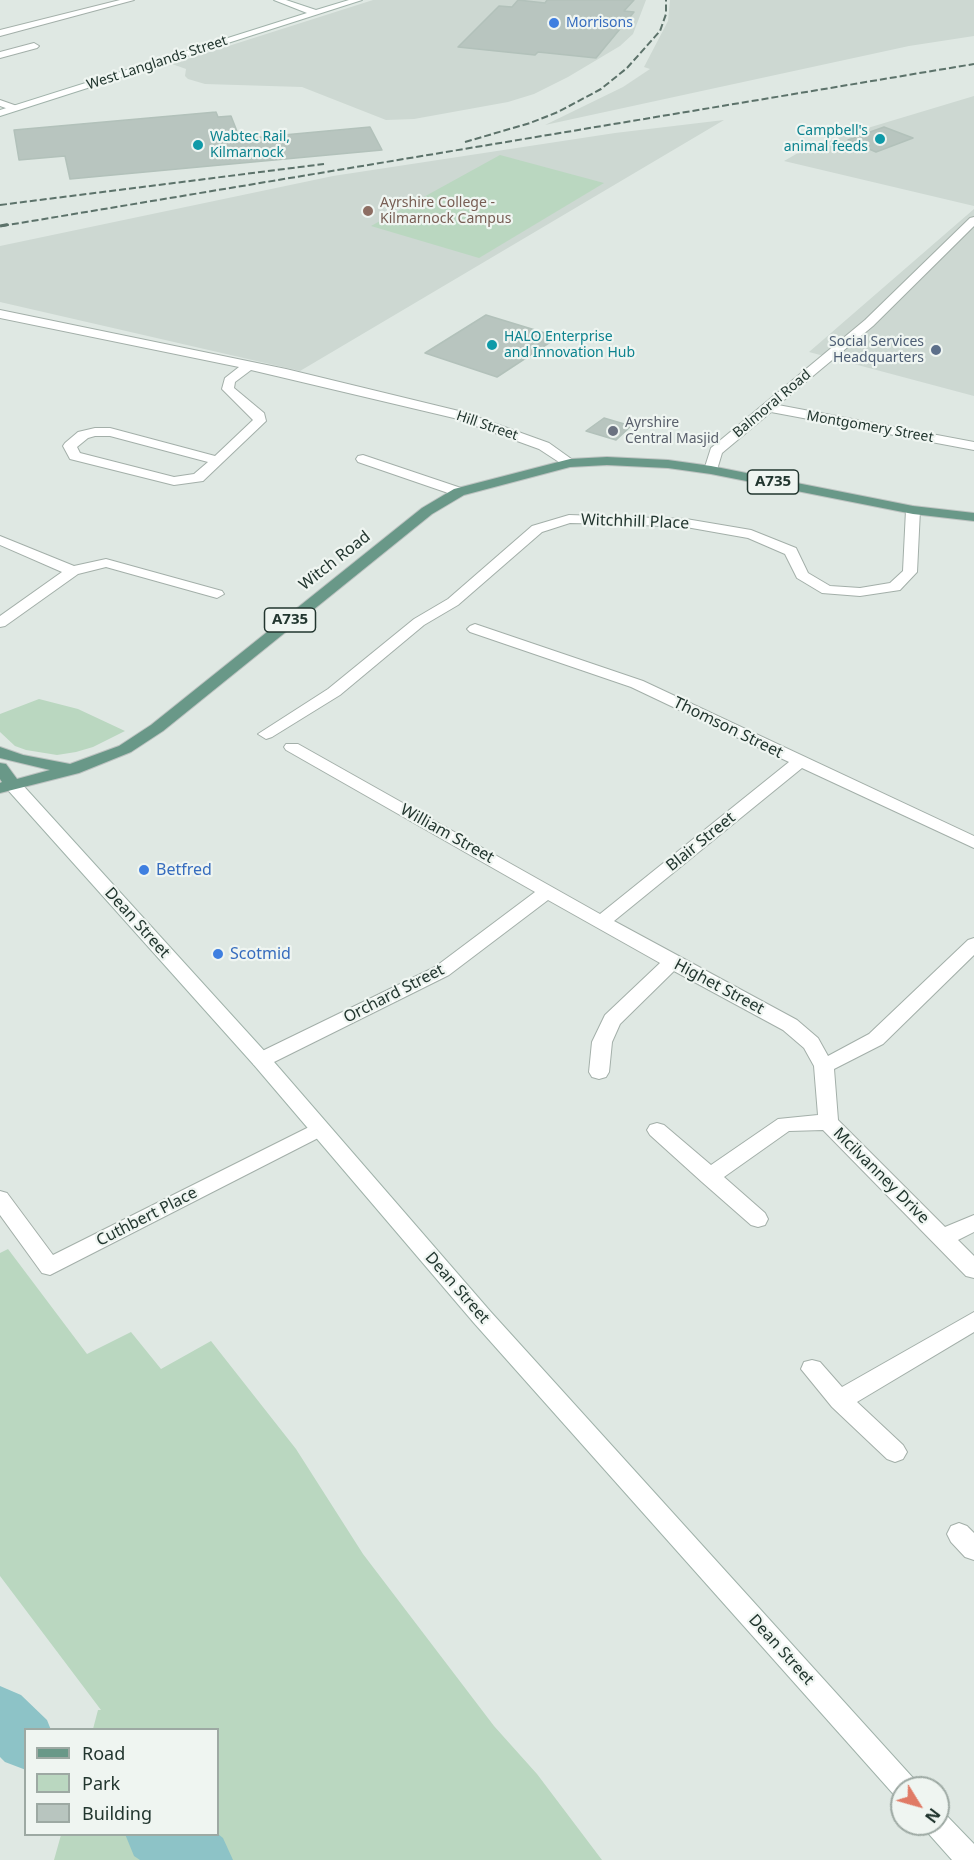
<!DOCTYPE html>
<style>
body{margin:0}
#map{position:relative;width:974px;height:1860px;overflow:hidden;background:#dfe8e3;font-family:"Noto Sans",sans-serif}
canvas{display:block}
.legend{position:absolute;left:24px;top:1728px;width:195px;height:108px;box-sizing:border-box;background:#eff5f1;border:2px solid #9da9a3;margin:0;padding:8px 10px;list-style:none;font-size:18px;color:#22362f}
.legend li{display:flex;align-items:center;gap:12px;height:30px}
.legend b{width:30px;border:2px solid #9da9a3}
.north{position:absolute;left:890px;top:1776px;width:60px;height:60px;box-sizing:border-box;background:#eff5f1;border:2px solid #9da9a3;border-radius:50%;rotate:127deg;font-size:16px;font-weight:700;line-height:24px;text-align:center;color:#22362f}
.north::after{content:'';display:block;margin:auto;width:21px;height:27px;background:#e07a65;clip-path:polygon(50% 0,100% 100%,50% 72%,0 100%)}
</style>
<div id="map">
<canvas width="974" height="1860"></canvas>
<ul class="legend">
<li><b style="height:8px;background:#699888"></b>Road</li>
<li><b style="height:16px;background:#bad7c0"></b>Park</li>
<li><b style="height:16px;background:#b8c5bf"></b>Building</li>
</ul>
<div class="north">N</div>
</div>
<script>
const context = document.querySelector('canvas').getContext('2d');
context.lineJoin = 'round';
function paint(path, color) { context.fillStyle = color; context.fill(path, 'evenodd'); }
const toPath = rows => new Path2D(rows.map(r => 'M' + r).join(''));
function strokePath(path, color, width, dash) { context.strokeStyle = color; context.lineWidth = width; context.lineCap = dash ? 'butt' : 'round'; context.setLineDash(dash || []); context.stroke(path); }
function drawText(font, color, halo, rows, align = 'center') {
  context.font = font + ' "Noto Sans",sans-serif'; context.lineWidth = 4.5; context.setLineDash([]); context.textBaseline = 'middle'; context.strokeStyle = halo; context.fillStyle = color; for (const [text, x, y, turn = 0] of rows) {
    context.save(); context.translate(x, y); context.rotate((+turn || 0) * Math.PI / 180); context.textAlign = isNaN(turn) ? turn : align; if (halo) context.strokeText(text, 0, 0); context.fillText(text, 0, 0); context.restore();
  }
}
paint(toPath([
 [373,0,646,0,633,34,620,46,568,77,534,94,508,102,414,119,386,120,302,87,205,84,188,79,185,76,186,69,172,64],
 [670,0,974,0,974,36,909,46,545,125,623,87,650,69,644,67,668,21],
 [974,96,974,206,784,161,805,149,861,130],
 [724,120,300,371,0,302,0,246,333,176,615,133],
 [974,209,974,396,809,352]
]), '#cdd8d2');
paint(toPath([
 [500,155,604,183,479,258,371,226],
 [39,699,78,709,125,731,93,747,76,752,57,755,26,750,15,746,0,732,0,714],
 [8,1249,87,1354,131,1332,161,1369,211,1341,296,1449,363,1554,494,1726,537,1774,602,1860,54,1860,61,1835,218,1834,218,1730,93,1729,98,1710,101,1710,0,1576,0,1253]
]), '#bad7c0');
paint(toPath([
 [0,1686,21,1695,47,1720,51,1730,26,1730,26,1770,5,1762,0,1757,0,1686],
 [125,1834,218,1834,223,1838,233,1860,140,1860,134,1856,125,1834]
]), '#8dc3c7');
const building = toPath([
 [518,0,545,3,547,0,634,0,624,11,634,12,596,58,538,52,535,55,458,47,499,6,512,7,518,0],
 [216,112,218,117,231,116,240,139,370,127,382,150,70,179,65,156,19,160,14,130,216,112],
 [884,127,913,138,876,152,848,140,884,127],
 [486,315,558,337,497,377,425,353,486,315],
 [604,418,631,426,616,440,586,431,604,418]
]);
paint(building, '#b8c5bf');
strokePath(building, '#b2c1ba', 1.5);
const street = toPath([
 [120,0,134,0,0,36,0,30,120,0],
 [34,43,39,46,37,48,0,58,0,52,34,43],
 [0,100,17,106,19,108,14,111,0,106,0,100],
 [974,217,974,226,873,326,778,405,974,442,974,450,771,412,722,453,716,473,706,473,704,470,711,448,865,320,970,218,974,217],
 [0,310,286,369,463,412,549,443,577,463,575,466,565,466,539,449,454,418,251,370,235,382,234,388,264,413,266,421,203,481,174,485,70,459,63,446,65,443,78,432,95,428,110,428,215,456,253,420,222,389,225,378,239,367,0,318,0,310],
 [95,436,110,436,208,462,194,474,174,477,80,453,77,447,88,438,95,436],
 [363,455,464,489,466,492,464,495,454,495,358,462,356,459,358,456,363,455],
 [913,506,920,510,917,572,900,590,860,596,822,593,797,578,785,554,748,538,686,527,616,524,570,523,542,532,458,605,424,625,340,695,272,737,266,739,258,734,328,689,414,619,448,599,532,526,569,515,686,519,751,530,796,548,808,573,830,586,860,588,890,583,903,571,906,510,913,506],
 [0,536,74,566,106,559,222,591,224,594,217,598,106,567,78,574,5,626,0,627,0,616,62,572,0,545,0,536],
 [475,624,643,681,974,836,974,848,802,768,614,921,797,1020,818,1038,828,1056,869,1034,968,940,974,938,974,955,883,1044,834,1069,838,1120,945,1227,974,1215,974,1232,958,1240,974,1256,974,1278,966,1276,823,1130,789,1131,724,1177,765,1213,768,1219,765,1225,758,1227,751,1225,702,1182,650,1135,647,1130,650,1125,657,1123,664,1125,711,1165,778,1119,818,1115,814,1066,804,1048,783,1030,674,971,620,1024,612,1042,609,1072,606,1077,599,1079,592,1077,589,1072,592,1042,605,1015,660,963,548,900,449,975,268,1065,261,1067,254,1065,251,1060,254,1055,435,967,535,892,286,750,284,747,286,744,298,744,600,914,789,762,631,687,470,632,467,629,470,626,475,624],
 [319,1122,326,1124,329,1129,326,1134,50,1275,42,1273,0,1215,0,1191,7,1193,53,1255,319,1122],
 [974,1312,974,1332,857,1402,903,1445,907,1452,903,1459,895,1462,887,1459,832,1407,801,1369,804,1362,812,1360,820,1362,842,1387,974,1312],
 [959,1523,967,1526,974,1533,974,1560,965,1557,951,1542,947,1534,951,1526,959,1523]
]);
const secondary = toPath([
 [274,0,286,0,316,10,349,0,362,0,0,116,0,110,307,13,274,0],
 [13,780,19,781,268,1055,490,1311,914,1779,918,1788,902,1788,902,1800,896,1797,474,1323,254,1065,7,789,5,785,7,781,13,780],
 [938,1811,946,1815,974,1844,974,1860,952,1860,928,1833,924,1824,938,1824,938,1811]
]);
const primary = toPath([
 [607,457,668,460,711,466,913,506,974,513,974,521,913,514,711,474,668,468,607,465,570,467,464,495,432,514,163,731,131,752,79,773,0,793,0,783,2,782,0,779,0,763,6,764,17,779,50,770,0,758,0,747,23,755,70,764,119,746,151,725,422,508,454,489,570,459,607,457]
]);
strokePath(street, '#a3afa9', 2);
strokePath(secondary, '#a0b2aa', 2);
strokePath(primary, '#bdc3c1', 2);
paint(street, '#fff');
paint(secondary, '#fff');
paint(primary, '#699888');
strokePath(toPath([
 [465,142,530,123,558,112,601,89,627,68,660,31,666,14,666,0],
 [0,205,324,164],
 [2,226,974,64]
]), '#5c726a', 2, [7, 3]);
strokePath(toPath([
 [0,226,11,224]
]), '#5c726a', 3, [8, 4]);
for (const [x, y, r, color] of [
 [554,23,6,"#3f7fe0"],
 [880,139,6,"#0f9aa8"],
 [198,145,6,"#0f9aa8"],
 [368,211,6,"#8d6e63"],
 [492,345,6,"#0f9aa8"],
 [936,350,6,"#5c6f8a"],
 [613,431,6,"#6b7280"],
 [144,870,6,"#3f7fe0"],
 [218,954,6,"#3f7fe0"]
]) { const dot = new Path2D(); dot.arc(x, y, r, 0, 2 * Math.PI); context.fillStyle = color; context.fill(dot); strokePath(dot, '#eff5f1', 2); }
drawText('14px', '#366cbe', '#eff5f1', [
 ["Morrisons",566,23]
], 'left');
drawText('14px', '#22362f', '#eff5f1', [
 ["West Langlands Street",157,63,-18],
 ["Balmoral Road",772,404,-40],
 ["Hill Street",487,426,19],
 ["Montgomery Street",870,427,10]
]);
drawText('14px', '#0d838f', '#eff5f1', [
 ["Campbell's",868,131,"right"],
 ["animal feeds",868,147,"right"],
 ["Wabtec Rail,",210,137],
 ["Kilmarnock",210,153],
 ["HALO Enterprise",504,337],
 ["and Innovation Hub",504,353]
], 'left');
drawText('14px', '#785e54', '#eff5f1', [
 ["Ayrshire College -",380,203],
 ["Kilmarnock Campus",380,219]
], 'left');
drawText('14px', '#4e5e75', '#eff5f1', [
 ["Social Services",924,342],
 ["Headquarters",924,358]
], 'right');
drawText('14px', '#5b616d', '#eff5f1', [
 ["Ayrshire",625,423],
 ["Central Masjid",625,439]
], 'left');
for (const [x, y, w] of [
 [773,482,51],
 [290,620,51]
]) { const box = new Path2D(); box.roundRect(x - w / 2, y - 12, w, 24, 4.5); context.fillStyle = '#eff5f1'; context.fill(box); strokePath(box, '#22362f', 1.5); }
drawText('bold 15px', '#22362f', null, [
 ["A735",773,482],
 ["A735",290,620]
]);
drawText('16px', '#22362f', '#eff5f1', [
 ["Witchhill Place",635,522,2],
 ["Witch Road",335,561,-38],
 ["Thomson Street",728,728,26],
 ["William Street",447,834,29],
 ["Blair Street",701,842,-39],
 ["Dean Street",137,923,48],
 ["Highet Street",719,987,28],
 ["Orchard Street",394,994,-27],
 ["Mcilvanney Drive",881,1176,45],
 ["Cuthbert Place",147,1217,-27],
 ["Dean Street",457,1288,49],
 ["Dean Street",781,1650,48]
]);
drawText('16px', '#366cbe', '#eff5f1', [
 ["Betfred",156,870],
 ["Scotmid",230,954]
], 'left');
</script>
